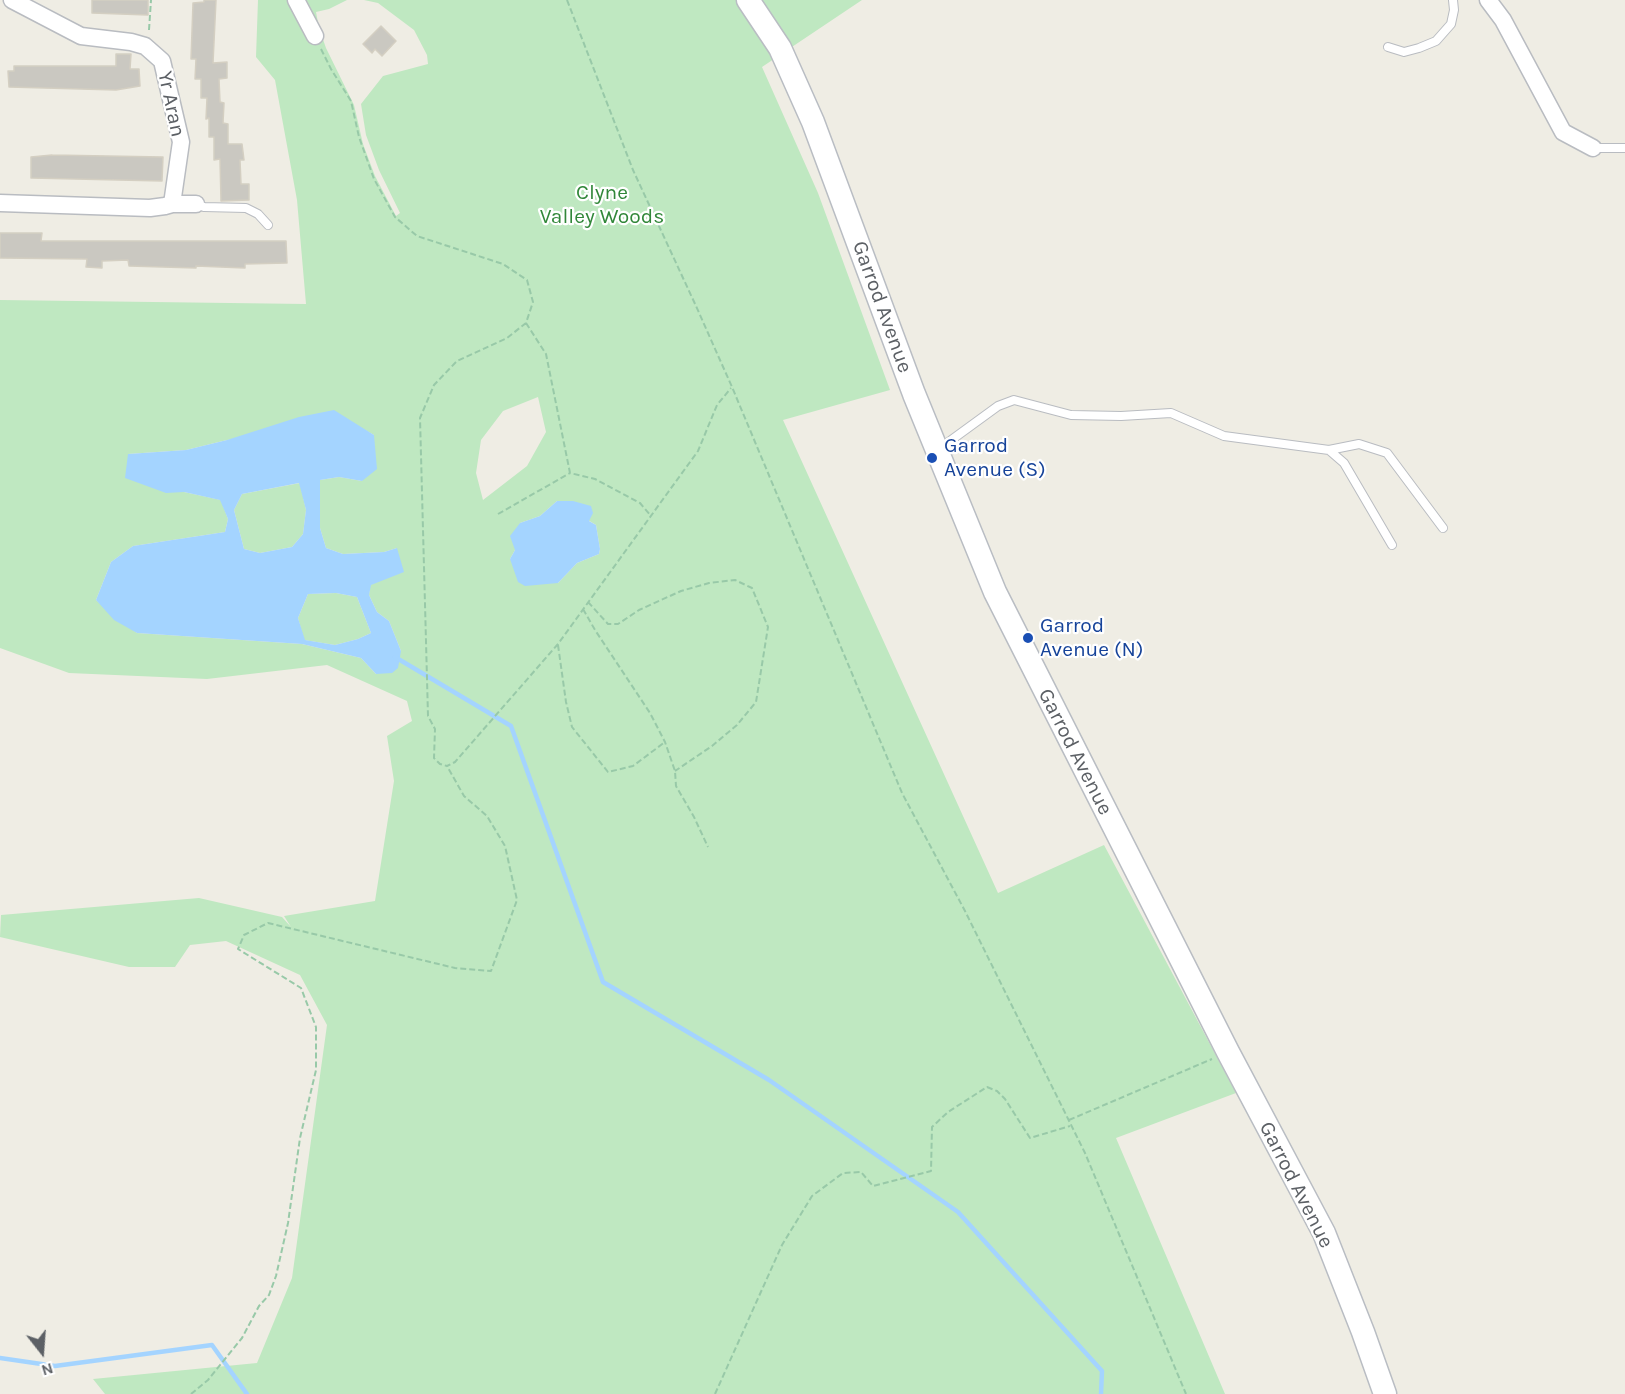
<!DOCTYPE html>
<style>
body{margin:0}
#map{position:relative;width:1625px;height:1394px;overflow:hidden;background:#efede4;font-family:Karla,sans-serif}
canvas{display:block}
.north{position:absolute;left:12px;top:1322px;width:60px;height:60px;-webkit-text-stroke:4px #fff;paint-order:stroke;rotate:163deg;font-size:16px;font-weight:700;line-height:24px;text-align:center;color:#5c6065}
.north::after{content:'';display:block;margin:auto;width:21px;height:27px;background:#5c6065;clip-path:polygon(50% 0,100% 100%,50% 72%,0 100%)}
</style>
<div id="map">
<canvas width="1625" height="1394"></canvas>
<div class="north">N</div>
</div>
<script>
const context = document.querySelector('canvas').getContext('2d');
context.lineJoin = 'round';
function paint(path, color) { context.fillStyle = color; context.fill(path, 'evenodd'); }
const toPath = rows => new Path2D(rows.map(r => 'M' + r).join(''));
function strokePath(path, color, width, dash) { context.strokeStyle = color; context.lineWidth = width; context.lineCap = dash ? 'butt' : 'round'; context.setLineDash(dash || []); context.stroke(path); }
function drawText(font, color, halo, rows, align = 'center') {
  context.font = font + ' Karla,sans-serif'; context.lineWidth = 4.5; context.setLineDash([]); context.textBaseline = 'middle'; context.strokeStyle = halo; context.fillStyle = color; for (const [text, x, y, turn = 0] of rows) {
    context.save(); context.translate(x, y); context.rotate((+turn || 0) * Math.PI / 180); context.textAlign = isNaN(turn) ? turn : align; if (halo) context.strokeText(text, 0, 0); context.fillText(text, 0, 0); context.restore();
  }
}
paint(toPath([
 [258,0,347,0,329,9,316,12,319,28,326,48,354,105,363,144,375,176,396,216,400,213,379,170,366,135,361,104,383,76,428,64,427,55,414,30,378,3,364,0,862,0,762,67,818,193,890,390,783,420,998,893,1104,845,1236,1093,1116,1138,1225,1394,105,1394,93,1379,257,1363,292,1278,327,1025,300,975,226,941,190,945,175,967,129,967,0,937,1,915,199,898,282,917,291,927,284,916,375,901,394,781,387,736,412,721,407,701,327,665,207,679,69,673,0,648,0,300,306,304,297,200,275,80,256,57],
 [538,397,546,432,527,466,483,500,476,473,481,440,503,411],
 [356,425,374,435,362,481,339,477,320,480,320,528,326,548,343,554,384,552,397,548,383,579,370,585,369,595,377,612,389,621,401,651,376,674,361,658,302,644,137,633,96,600,111,562,133,546,225,532,228,519,221,500,184,492,128,454,186,450,227,440],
 [557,501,596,525,600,549,599,554,577,563,558,583,510,559,515,550,520,523,540,516],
 [300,483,306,510,303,534,292,547,260,553,244,549,234,510,242,494],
 [336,593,357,597,371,633,358,639,335,645,304,640,298,618,308,594]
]), '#bfe8c1');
paint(toPath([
 [334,410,374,435,377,469,362,481,339,477,320,480,320,528,326,548,343,554,384,552,397,548,404,572,371,585,369,595,377,612,389,621,401,651,398,668,392,673,376,674,361,658,302,644,137,633,114,620,96,600,111,562,133,546,225,532,228,519,220,500,184,492,166,493,125,478,128,454,186,450,227,440,299,417],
 [299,483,306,510,303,534,292,547,260,553,244,549,234,510,242,494],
 [336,593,357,597,371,633,358,639,335,645,305,640,298,618,308,594],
 [557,501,573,501,591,506,593,513,589,521,596,525,600,549,599,554,577,563,558,583,525,586,518,582,510,559,515,550,510,536,520,523,540,516]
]), '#a4d4ff');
strokePath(toPath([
 [395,657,511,726,603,982,769,1080,958,1212,1102,1371,1101,1394],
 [0,1358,55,1366,212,1345,247,1394]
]), '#a4d4ff', 4.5);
const building = toPath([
 [92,0,148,0,148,15,92,13,92,0],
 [204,0,216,0,213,63,227,62,227,78,219,79,220,102,224,103,223,123,228,124,228,144,242,144,244,160,240,160,241,184,249,184,249,200,221,201,220,159,214,160,214,137,209,137,209,118,206,119,207,98,201,98,201,79,195,79,196,59,191,59,193,3,204,2,204,0],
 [381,26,396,41,382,56,375,49,372,53,363,44,381,26],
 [116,54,131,54,130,69,139,69,140,86,116,90,9,87,8,71,14,71,14,66,116,66,116,54],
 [52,155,163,157,162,181,31,178,31,157,52,155],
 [0,233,42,233,41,241,286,241,287,263,245,264,245,268,196,266,196,268,129,266,128,260,102,261,102,268,86,267,87,259,0,258,0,233]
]);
paint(building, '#cac8c1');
strokePath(building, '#d4cfc2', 1.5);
const lane = toPath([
 [1388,47,1404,52,1419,48,1436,41,1451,24,1454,10,1453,0],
 [1593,148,1625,148],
 [196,204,204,207,246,208,258,214,268,225],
 [939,449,998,406,1014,400,1071,415,1121,416,1171,413,1224,436,1329,450,1344,463,1392,545],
 [1329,450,1359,444,1387,453,1443,528]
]);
const street = toPath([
 [296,0,315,36],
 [1488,0,1503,20,1563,132,1593,148],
 [0,203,150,208,165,206,172,204,181,142,162,61,145,46,131,42,81,36,12,0],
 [172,204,196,204]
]);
const secondary = toPath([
 [748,0,780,48,813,122,914,394,995,592,1228,1052,1324,1233,1363,1332,1385,1394]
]);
strokePath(lane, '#b9bcc1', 10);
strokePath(street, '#b9bcc1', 19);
strokePath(secondary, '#b9bdc3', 25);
strokePath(toPath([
 [567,0,633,170,696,306,732,387,902,793,965,911,1085,1153,1186,1394],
 [149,30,151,0],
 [321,49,331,69,351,101,359,137,374,179,395,217,417,236,503,264,527,280,533,302,526,323,507,338,457,361,434,385,420,418,428,716,435,729,434,758,440,764,447,766,455,762,558,644,698,451,717,405,731,388],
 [526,323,546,354,570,473,595,479,640,503,651,516],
 [498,514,570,473],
 [588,602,608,624,618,624,639,610,681,591,709,583,735,580,752,588,768,627,756,702,737,725,712,746,675,771],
 [583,609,595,630,650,713,665,742,675,771,676,786,694,817,708,847],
 [558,645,566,702,572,727,608,772,633,766,665,742],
 [1069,1120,1212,1059],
 [191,1394,208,1380,242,1338,259,1306,269,1295,276,1276,288,1223,300,1138,316,1070,316,1027,301,988,238,949,244,935,268,923,455,968,491,971,517,900,505,846,487,816,464,796,447,766],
 [715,1394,782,1245,812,1196,843,1173,861,1172,873,1186,931,1171,932,1127,948,1112,987,1087,997,1091,1005,1099,1030,1138,1070,1126]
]), '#98c9a8', 2, [6, 3]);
strokePath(lane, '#fff', 8);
strokePath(street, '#fff', 16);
strokePath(secondary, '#fff', 22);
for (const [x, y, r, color] of [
 [932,458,6,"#1a4fb4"],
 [1028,638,6,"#1a4fb4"]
]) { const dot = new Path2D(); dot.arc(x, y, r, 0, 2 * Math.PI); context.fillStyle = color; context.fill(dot); strokePath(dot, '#fff', 2); }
drawText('21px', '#5c6065', '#fff', [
 ["Yr Aran",171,104,78],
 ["Garrod Avenue",882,307,70],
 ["Garrod Avenue",1075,752,63],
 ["Garrod Avenue",1296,1185,63]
]);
drawText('21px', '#318739', '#fff', [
 ["Clyne",602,193],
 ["Valley Woods",602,217]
]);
drawText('21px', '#164399', '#fff', [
 ["Garrod",944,446],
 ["Avenue (S)",944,470],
 ["Garrod",1040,626],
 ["Avenue (N)",1040,650]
], 'left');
</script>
